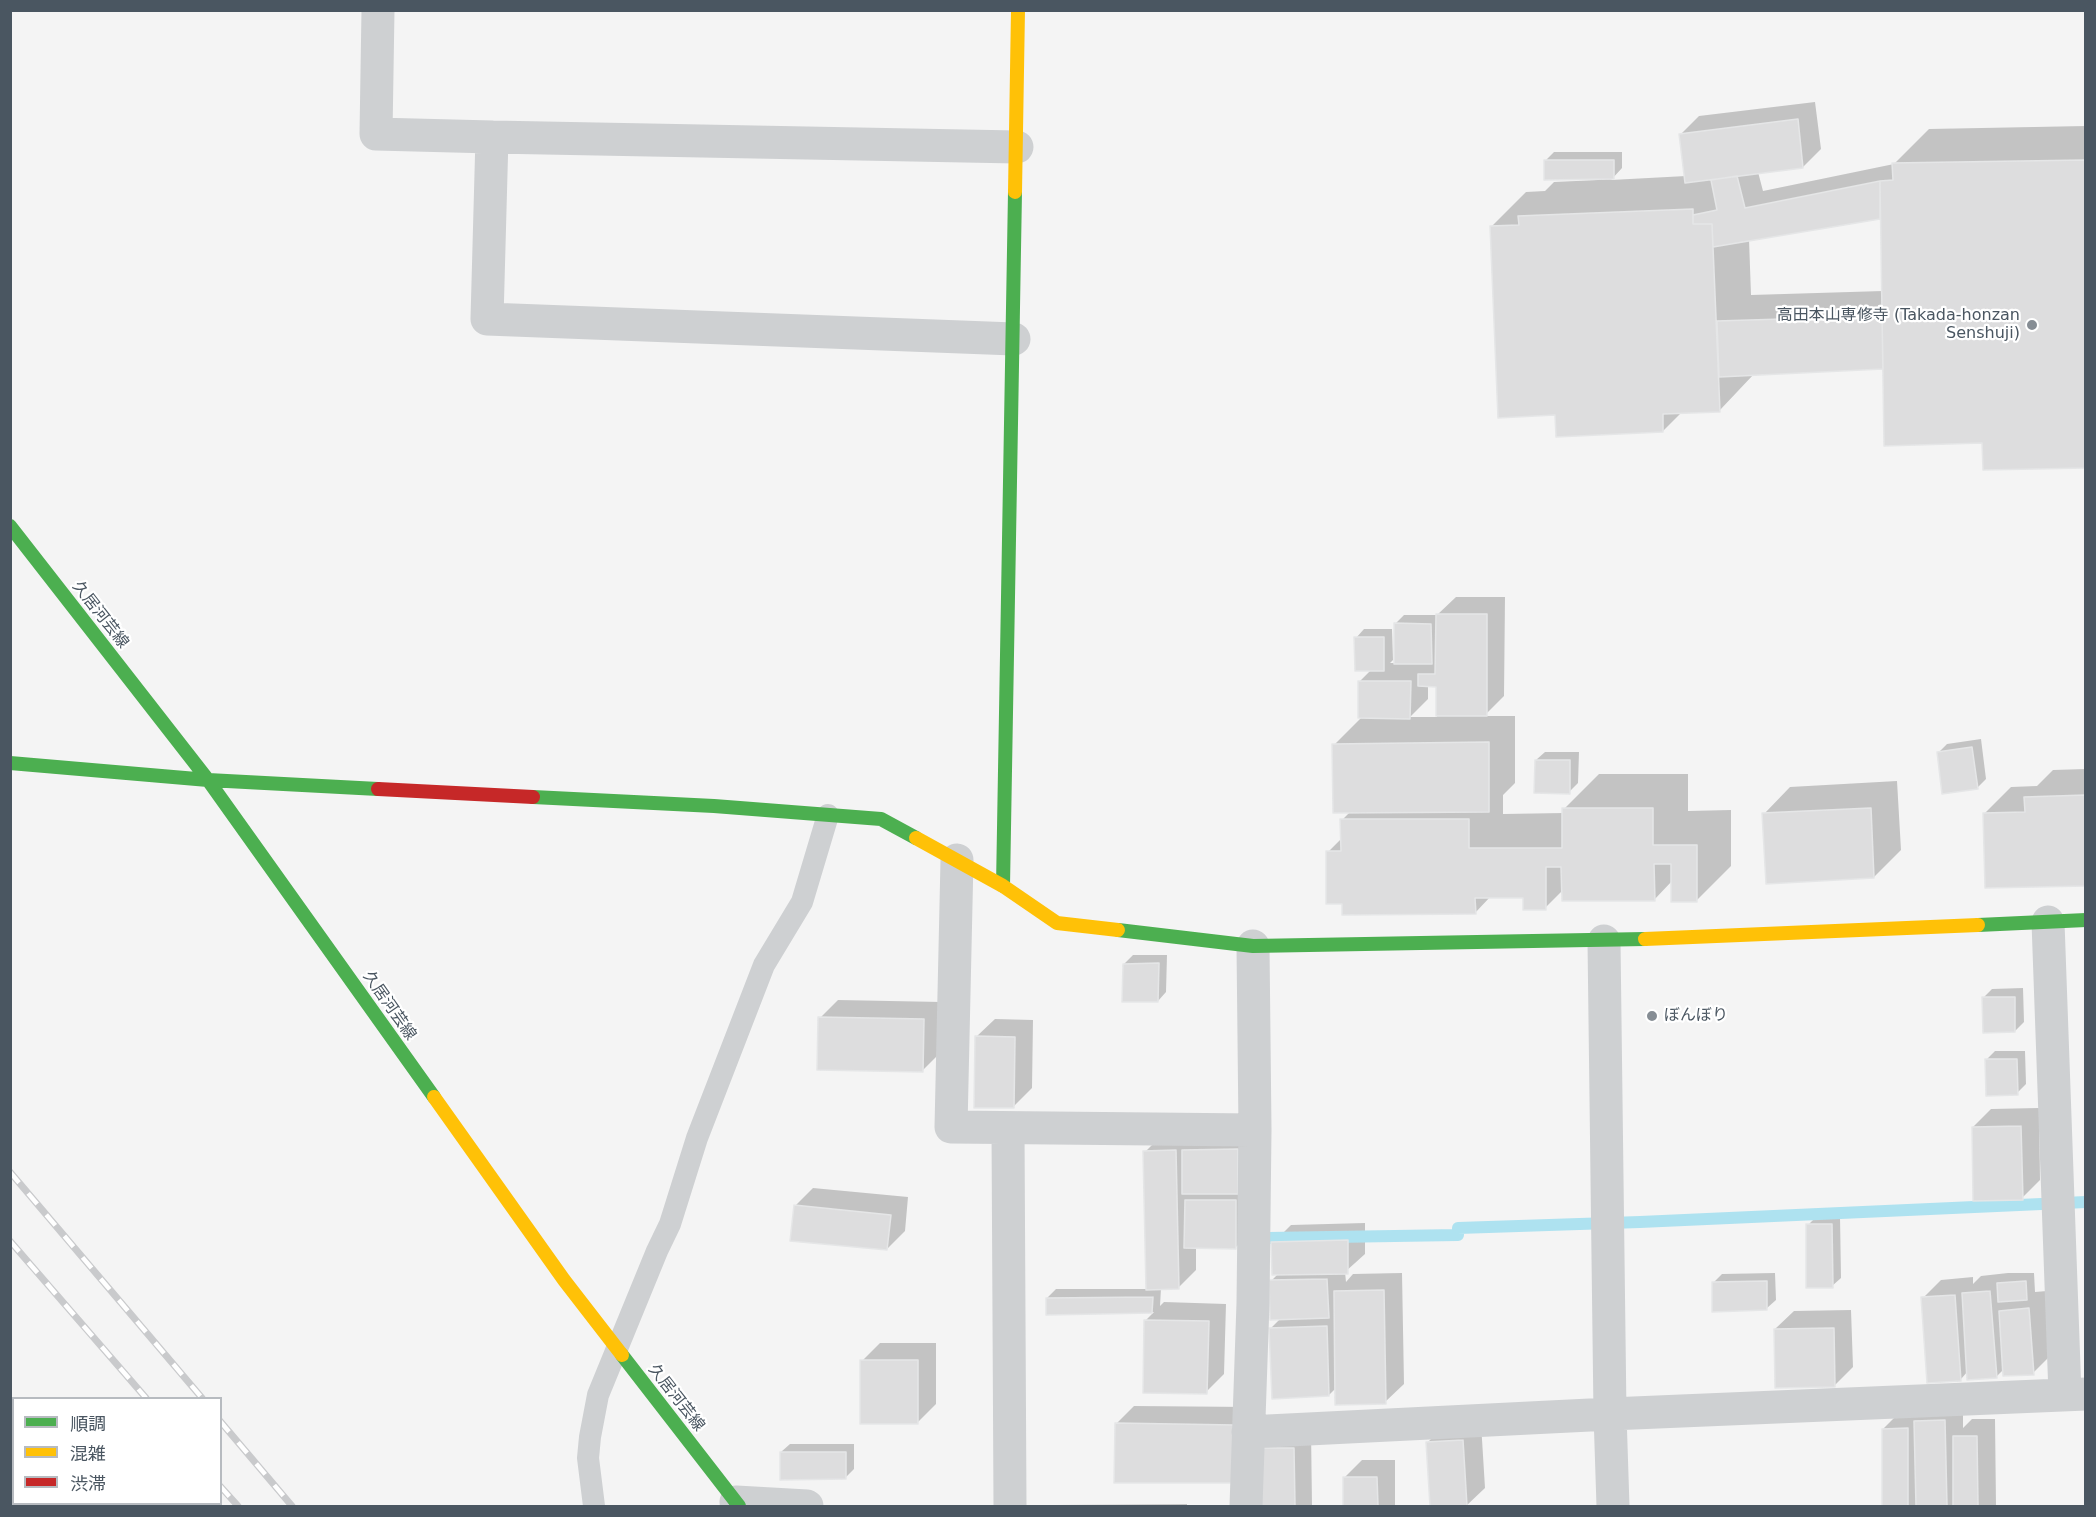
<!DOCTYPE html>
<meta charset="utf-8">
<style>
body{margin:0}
#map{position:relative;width:2096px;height:1517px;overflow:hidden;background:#f4f4f4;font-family:"DejaVu Sans","Noto Sans JP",sans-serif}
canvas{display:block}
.frame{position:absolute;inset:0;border:12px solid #4a5661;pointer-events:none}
.legend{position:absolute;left:12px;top:1397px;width:210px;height:108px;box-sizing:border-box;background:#fff;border:2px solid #b7bbc0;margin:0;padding:8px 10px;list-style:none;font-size:18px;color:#4a5661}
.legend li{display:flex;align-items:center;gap:12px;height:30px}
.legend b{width:30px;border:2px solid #b7bbc0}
</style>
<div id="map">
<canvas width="2096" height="1517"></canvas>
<div class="frame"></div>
<ul class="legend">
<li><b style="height:8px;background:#4caf50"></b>順調</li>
<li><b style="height:8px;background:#ffc107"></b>混雑</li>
<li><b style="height:8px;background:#c62828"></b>渋滞</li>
</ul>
</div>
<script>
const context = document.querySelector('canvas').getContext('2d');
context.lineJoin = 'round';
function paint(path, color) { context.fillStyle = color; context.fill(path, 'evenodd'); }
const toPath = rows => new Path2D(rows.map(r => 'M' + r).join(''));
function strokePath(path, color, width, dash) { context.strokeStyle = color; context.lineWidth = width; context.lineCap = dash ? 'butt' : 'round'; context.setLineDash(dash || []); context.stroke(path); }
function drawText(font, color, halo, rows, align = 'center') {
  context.font = font + ' "DejaVu Sans","Noto Sans JP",sans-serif'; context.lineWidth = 4.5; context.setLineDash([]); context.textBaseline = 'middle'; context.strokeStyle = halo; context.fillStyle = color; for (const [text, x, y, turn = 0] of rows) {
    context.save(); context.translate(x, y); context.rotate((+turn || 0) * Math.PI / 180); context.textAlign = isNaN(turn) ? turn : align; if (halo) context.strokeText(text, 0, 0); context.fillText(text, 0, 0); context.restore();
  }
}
paint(toPath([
 [1815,102,1821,149,1803,167,1758,172,1763,191,1894,164,1929,129,2086,126,2086,467,1984,442,1884,365,1754,374,1720,410,1682,412,1663,431,1556,414,1491,227,1526,192,1545,191,1554,182,1598,180,1598,177,1545,161,1554,152,1622,152,1622,168,1611,180,1686,176,1681,134,1699,116],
 [1882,217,1883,291,1751,295,1749,239],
 [1456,597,1505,597,1504,696,1484,716,1515,716,1515,783,1503,795,1503,814,1564,813,1564,809,1599,774,1688,774,1688,811,1731,810,1731,866,1696,901,1672,881,1654,900,1563,890,1545,908,1525,896,1491,896,1475,913,1344,902,1328,852,1342,838,1342,820,1351,811,1334,745,1362,717,1360,681,1372,669,1356,638,1364,629,1392,629,1393,660,1390,663,1396,663,1395,624,1404,615,1437,615],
 [1428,685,1438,685,1437,717,1410,717,1428,699],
 [1981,739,1986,779,1977,788,1938,753,1947,744],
 [1545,752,1579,752,1578,783,1569,792,1536,760],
 [2086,769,2086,884,1984,814,2011,787,2037,786,2053,770],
 [1897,781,1901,850,1874,877,1764,814,1790,787],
 [1133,955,1167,955,1166,992,1158,1001,1124,964],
 [2023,988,2024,1022,2015,1031,1983,998,1992,989],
 [838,1000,942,1002,941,1052,923,1070,820,1018],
 [995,1019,1033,1020,1032,1088,1014,1106,976,1037],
 [1995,1051,2025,1051,2026,1084,2017,1093,1986,1060],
 [2039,1108,2040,1180,2022,1198,1973,1127,1991,1109],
 [1255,1132,1253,1230,1235,1248,1196,1247,1196,1270,1178,1288,1161,1288,1160,1306,1164,1302,1226,1304,1224,1374,1206,1392,1146,1320,1154,1312,1048,1313,1047,1298,1056,1289,1148,1289,1145,1152,1163,1134],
 [813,1188,908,1197,905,1231,887,1249,795,1206],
 [1817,1216,1840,1216,1841,1278,1832,1286,1808,1225],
 [1365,1223,1365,1254,1345,1272,1346,1282,1353,1274,1402,1273,1404,1384,1385,1402,1337,1387,1329,1395,1270,1329,1281,1318,1271,1281,1278,1274,1273,1243,1291,1225],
 [1775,1273,1776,1300,1767,1308,1713,1283,1722,1274],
 [2008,1273,2034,1273,2035,1292,2047,1291,2051,1355,2033,1373,2004,1369,1996,1377,1968,1371,1961,1379,1923,1298,1941,1280,1973,1277,1973,1284,1981,1276],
 [1851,1310,1853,1367,1835,1385,1775,1329,1794,1311],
 [880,1343,936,1343,936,1404,918,1422,862,1361],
 [1963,1402,1963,1428,1972,1419,1995,1419,1996,1506,1883,1506,1883,1429,1901,1411],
 [1134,1406,1251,1407,1251,1464,1116,1424],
 [1481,1423,1485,1488,1466,1506,1431,1506,1427,1443,1445,1425],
 [1311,1430,1312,1506,1261,1506,1260,1449],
 [790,1444,854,1444,854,1469,845,1478,781,1452],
 [1362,1460,1395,1460,1395,1506,1345,1506,1344,1478],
 [1187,1504,1187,1506,1051,1506,1053,1505]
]), '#0003');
strokePath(toPath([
 [1268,1238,1458,1235,1458,1228,1640,1222,2086,1202]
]), '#aee2f0', 12);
const building = toPath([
 [1798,119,1803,168,1685,183,1679,134,1798,119],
 [1544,160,1614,160,1614,179,1544,180,1544,160],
 [2086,160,2086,468,1983,470,1982,443,1884,446,1880,181,1893,180,1892,163,2086,160],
 [1737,176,1745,208,1880,181,1880,219,1713,247,1712,224,1693,224,1693,215,1717,210,1711,180,1737,176],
 [1693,209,1693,224,1712,224,1720,412,1663,414,1663,432,1556,437,1555,415,1498,418,1490,226,1519,225,1518,216,1693,209],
 [1882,316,1883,369,1719,377,1717,321,1882,316],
 [1436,614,1487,614,1487,716,1436,716,1436,687,1418,686,1418,674,1435,674,1436,614],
 [1394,623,1431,624,1432,664,1394,664,1394,623],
 [1354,637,1384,637,1384,671,1355,671,1354,637],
 [1358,681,1411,681,1410,719,1358,718,1358,681],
 [1489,742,1489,812,1333,813,1332,744,1489,742],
 [1972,747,1978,789,1942,794,1937,752,1972,747],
 [1535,760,1570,760,1570,794,1534,793,1535,760],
 [2086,795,2086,886,1985,888,1983,813,2025,812,2024,797,2086,795],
 [1562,808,1653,808,1653,845,1697,845,1697,902,1671,902,1671,864,1654,864,1655,901,1562,901,1561,867,1546,867,1546,910,1523,910,1523,898,1475,898,1476,914,1342,915,1342,904,1326,904,1326,851,1341,851,1340,819,1469,819,1469,848,1562,848,1562,808],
 [1871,808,1874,878,1766,884,1762,813,1871,808],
 [1159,963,1158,1002,1122,1002,1123,964,1159,963],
 [1982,997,2015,997,2015,1032,1983,1033,1982,997],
 [818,1017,924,1019,923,1072,817,1070,818,1017],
 [975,1036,1015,1037,1014,1108,974,1108,975,1036],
 [1985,1059,2017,1059,2018,1095,1986,1096,1985,1059],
 [2021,1126,2023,1200,1973,1201,1972,1127,2021,1126],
 [1238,1149,1238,1194,1182,1194,1182,1150,1238,1149],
 [1176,1150,1179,1289,1146,1290,1143,1151,1176,1150],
 [1185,1200,1236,1200,1236,1249,1184,1248,1185,1200],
 [794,1205,891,1215,887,1250,790,1241,794,1205],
 [1806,1224,1832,1224,1833,1288,1806,1288,1806,1224],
 [1348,1240,1348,1274,1272,1275,1271,1242,1348,1240],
 [1327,1279,1329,1318,1270,1320,1269,1280,1327,1279],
 [1767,1281,1767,1310,1712,1312,1712,1282,1767,1281],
 [2026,1281,2027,1300,1998,1302,1997,1283,2026,1281],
 [1384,1290,1386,1404,1335,1405,1334,1291,1384,1290],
 [1990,1291,1997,1378,1967,1380,1962,1293,1990,1291],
 [1955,1295,1961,1381,1927,1383,1921,1297,1955,1295],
 [1153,1297,1152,1313,1046,1315,1046,1298,1153,1297],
 [2029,1308,2034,1375,2003,1376,1999,1311,2029,1308],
 [1144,1320,1209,1321,1207,1394,1143,1393,1144,1320],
 [1327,1326,1329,1396,1272,1399,1269,1328,1327,1326],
 [1834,1328,1835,1387,1775,1388,1774,1329,1834,1328],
 [860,1360,918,1360,918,1424,860,1424,860,1360],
 [1945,1420,1947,1506,1916,1506,1914,1421,1945,1420],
 [1115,1423,1234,1425,1233,1483,1114,1483,1115,1423],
 [1908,1428,1908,1506,1882,1506,1882,1429,1908,1428],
 [1953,1436,1977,1436,1978,1506,1953,1506,1953,1436],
 [1463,1440,1467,1506,1430,1506,1426,1442,1463,1440],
 [1258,1448,1294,1448,1295,1506,1259,1506,1258,1448],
 [780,1452,846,1452,846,1479,780,1480,780,1452],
 [1343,1477,1377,1477,1378,1506,1343,1506,1343,1477]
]);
paint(building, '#ddddde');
strokePath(building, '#e5e6e7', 1.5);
strokePath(toPath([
 [594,1506,588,1458,590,1437,598,1395,657,1251,670,1224,697,1138,764,965,802,902,828,815]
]), '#ced0d2', 22);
strokePath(toPath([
 [378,10,376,134,492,137,1017,147],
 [492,137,487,319,1014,339],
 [957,860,951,1127,1255,1130],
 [2048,922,2065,1395],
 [1604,941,1610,1414,1613,1506],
 [1008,1129,1010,1506],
 [1248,1432,1610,1414,2086,1394],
 [736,1502,807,1506],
 [1246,1506,1253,1303,1255,1130,1253,946]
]), '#ced0d2', 33);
strokePath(toPath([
 [10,526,208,780,434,1097],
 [10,763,208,780,378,789],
 [533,797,714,806,881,819,916,838],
 [1003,886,1015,192],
 [1978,925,2086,920],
 [1118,930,1253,946,1645,939],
 [622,1355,739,1506]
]), '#4caf50', 14);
strokePath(toPath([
 [1015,192,1018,10],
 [916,838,1003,886,1057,923,1118,930],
 [1645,939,1978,925],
 [434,1097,564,1280,622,1355]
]), '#ffc107', 14);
strokePath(toPath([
 [378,789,533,797]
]), '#c62828', 14);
const rail = toPath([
 [10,1172,202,1398],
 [10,1241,146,1398],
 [220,1421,292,1506],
 [220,1486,238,1506]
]);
strokePath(rail, '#c9cacc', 7);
strokePath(rail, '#fff', 4.5, [14]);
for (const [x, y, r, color] of [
 [2032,325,6,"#868d94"],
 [1652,1016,6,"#868d94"]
]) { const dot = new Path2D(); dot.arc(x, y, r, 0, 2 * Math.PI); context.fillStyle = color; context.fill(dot); strokePath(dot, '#fff', 2); }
drawText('16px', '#4a5661', '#fff', [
 ["高田本山専修寺 (Takada-honzan",2020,316],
 ["Senshuji)",2020,334],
 ["ぼんぼり",1664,1016,"left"]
], 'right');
drawText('16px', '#4a5661', '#fff', [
 ["久居河芸線",100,615,52],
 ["久居河芸線",389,1006,55],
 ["久居河芸線",676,1398,52]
]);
</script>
